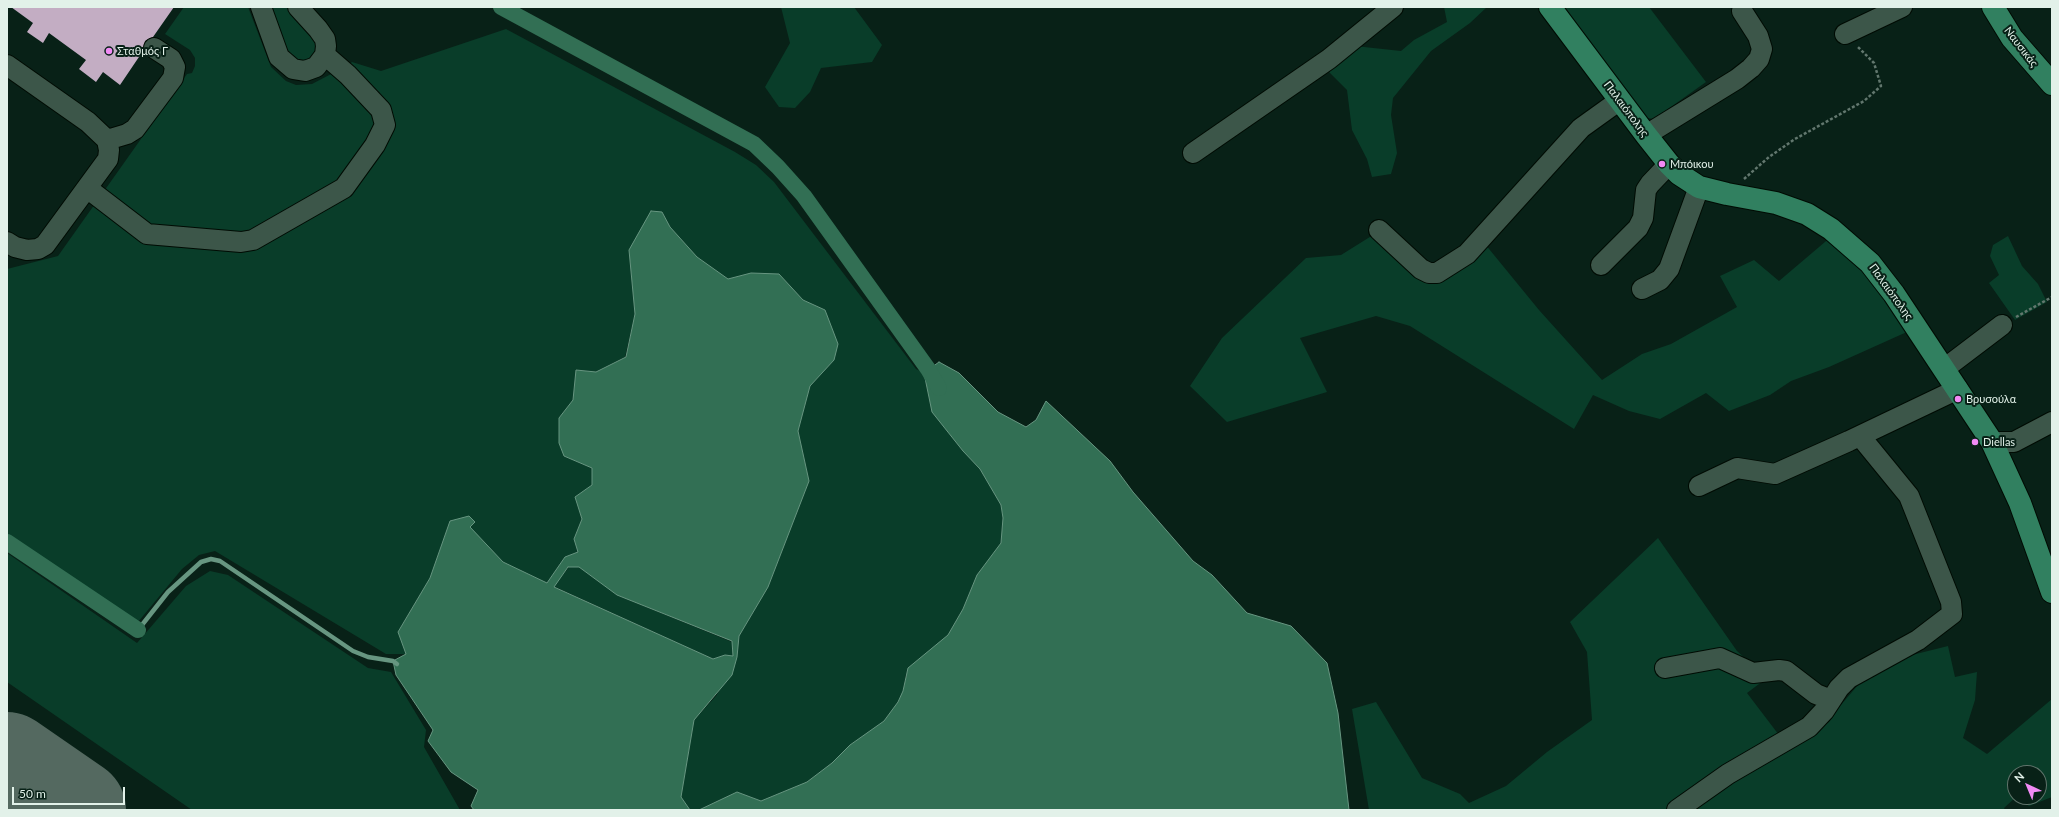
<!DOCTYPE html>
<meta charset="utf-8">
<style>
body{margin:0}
#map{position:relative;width:2059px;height:817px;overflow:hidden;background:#082117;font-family:Lato,sans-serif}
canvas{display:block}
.frame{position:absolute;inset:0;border:8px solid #e2f1e9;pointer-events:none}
.north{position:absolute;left:2007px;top:765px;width:40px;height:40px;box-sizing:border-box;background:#082117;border:1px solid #5f746b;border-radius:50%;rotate:316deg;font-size:11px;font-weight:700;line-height:16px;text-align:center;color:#e2f1e9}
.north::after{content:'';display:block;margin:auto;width:14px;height:18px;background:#f18af4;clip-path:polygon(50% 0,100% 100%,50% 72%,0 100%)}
.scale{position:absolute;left:12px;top:787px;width:113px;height:18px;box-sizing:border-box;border:2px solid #e2f1e9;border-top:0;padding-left:5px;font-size:12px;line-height:14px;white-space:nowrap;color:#e2f1e9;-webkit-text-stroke:3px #082117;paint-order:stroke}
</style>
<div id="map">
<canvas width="2059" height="817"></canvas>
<div class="frame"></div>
<div class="north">N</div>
<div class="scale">50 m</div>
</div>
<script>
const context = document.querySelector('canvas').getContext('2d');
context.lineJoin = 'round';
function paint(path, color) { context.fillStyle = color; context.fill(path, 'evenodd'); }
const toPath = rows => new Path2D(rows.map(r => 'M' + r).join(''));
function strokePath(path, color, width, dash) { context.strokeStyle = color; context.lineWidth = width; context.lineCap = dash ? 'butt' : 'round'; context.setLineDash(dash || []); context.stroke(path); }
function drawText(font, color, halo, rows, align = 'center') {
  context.font = font + ' Lato,sans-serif'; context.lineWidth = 4; context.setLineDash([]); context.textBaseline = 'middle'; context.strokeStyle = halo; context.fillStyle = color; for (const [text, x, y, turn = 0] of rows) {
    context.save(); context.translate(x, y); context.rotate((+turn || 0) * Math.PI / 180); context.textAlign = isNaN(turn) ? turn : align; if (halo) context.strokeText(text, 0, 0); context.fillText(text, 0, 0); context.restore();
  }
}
paint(toPath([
 [184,7,248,7,271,67,286,81,296,85,312,84,335,72,340,72,352,62,381,71,506,29,735,152,756,165,774,182,916,369,924,373,929,398,939,420,963,451,980,469,1001,505,1003,518,1001,543,977,575,963,609,948,635,932,650,914,663,906,674,903,691,898,702,884,721,850,745,832,763,807,782,761,801,737,792,699,810,690,810,681,797,694,720,716,696,737,657,739,636,768,587,809,481,798,431,810,386,834,360,825,310,803,300,779,274,751,273,728,279,697,257,670,227,662,212,629,250,635,314,625,357,596,372,576,370,573,400,559,418,564,456,592,468,592,485,575,497,582,519,574,539,579,552,565,557,547,583,503,562,469,527,450,521,430,578,398,632,406,654,386,654,215,551,199,555,182,569,138,622,7,536,7,269,58,256,187,74,192,73,195,66,195,58,190,50,165,34],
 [270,7,293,7,321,45,311,63,291,59,282,44],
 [781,7,854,7,882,45,872,62,821,68,810,92,795,108,779,107,765,87,790,43],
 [1444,7,1487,7,1470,23,1431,51,1393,98,1391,115,1397,153,1391,174,1372,177,1367,159,1352,130,1347,90,1328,71,1355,46,1401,51,1414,40,1447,22],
 [1561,7,1649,7,1706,82,1654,119,1647,118],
 [1373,235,1424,278,1485,244,1539,310,1602,380,1642,354,1671,344,1737,307,1720,276,1754,260,1779,281,1832,236,1845,247,1909,331,1829,367,1791,381,1770,395,1729,411,1706,393,1660,419,1629,411,1593,395,1574,429,1410,326,1376,316,1300,338,1327,392,1227,422,1190,386,1222,338,1306,258,1341,255],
 [2008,236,2022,266,2038,284,2047,302,2015,320,1989,283,1999,275,1990,256,1993,245],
 [1658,538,1737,651,1767,678,1747,693,1782,739,1670,810,1369,810,1352,709,1376,702,1422,778,1460,794,1469,803,1506,786,1547,752,1592,720,1587,652,1570,622],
 [7,553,137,643,186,586,210,571,228,575,368,668,391,672,426,730,424,747,460,810,192,810,7,682],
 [569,567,579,567,617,595,732,642,733,656,725,655,713,659,553,586],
 [1948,646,1955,677,1977,672,1975,700,1963,738,1987,754,2052,699,2052,797,2029,806,2017,797,2039,797,2039,773,2015,773,2016,797,2004,808,2005,810,1684,810,1829,722,1840,706,1864,678,1908,656]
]), '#093d29');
const water = toPath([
 [651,211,662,212,670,227,697,257,728,279,751,273,779,274,803,300,825,310,838,344,834,360,810,386,798,431,809,481,768,587,739,636,737,657,732,675,694,720,681,797,690,810,474,810,471,806,478,790,451,772,428,741,433,730,396,675,393,661,406,654,398,632,430,578,450,521,469,516,475,522,470,527,503,562,547,583,565,557,578,552,574,539,582,519,575,497,592,485,592,468,564,456,559,443,559,418,573,400,576,370,596,372,626,357,635,314,629,250,651,211],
 [568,567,579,567,617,595,732,641,733,656,725,655,713,659,554,587,568,567],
 [939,362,959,373,998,412,1026,427,1036,420,1046,401,1110,461,1133,492,1193,561,1212,575,1247,613,1291,626,1327,663,1338,713,1349,810,699,810,737,792,761,801,807,782,832,763,850,745,884,721,898,702,903,691,908,668,948,635,963,609,977,575,1001,543,1003,518,1001,505,980,469,963,451,932,412,924,373,939,362]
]);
paint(water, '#326f54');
strokePath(water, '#679681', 1);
strokePath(toPath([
 [138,630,168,592,201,562,211,559,220,561,353,651,368,657,393,661,397,664]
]), '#679681', 4.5);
strokePath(toPath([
 [501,7,754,144,778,167,804,196,928,369,939,388],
 [7,542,138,630]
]), '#326f54', 16);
strokePath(toPath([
 [7,763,75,810]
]), '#546960', 102);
paint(toPath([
 [11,7,174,7,153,37,145,41,143,51,120,85,103,72,96,82,79,69,86,60,49,33,43,43,27,32,33,23]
]), '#c3adc3');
const minor = toPath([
 [261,7,279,57,293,69,305,71,316,67,325,55,326,46,325,39,318,29,298,7],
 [1845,34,1902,7],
 [7,65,88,122,107,140,127,134,135,129,173,78,175,67,171,59,154,48],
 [1646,135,1737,79,1751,68,1759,59,1762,49,1758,36,1742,11],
 [1193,153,1329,59,1393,7],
 [87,188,147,234,241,242,253,240,344,188,375,145,385,125,381,110,348,75,325,55],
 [1379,230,1421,269,1429,273,1437,273,1467,254,1581,128,1620,100],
 [7,242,15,247,27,250,38,249,45,245,108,159,109,150,107,140],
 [1601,265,1638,228,1643,218,1646,190,1650,184,1669,164],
 [1642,289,1660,280,1669,269,1699,187],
 [1944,369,2002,325],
 [1992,442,2014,442,2052,422],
 [1699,486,1737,468,1775,474,1849,441,1958,389],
 [1665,668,1720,658,1753,673,1779,670,1786,671,1816,694,1831,700],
 [1677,810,1728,774,1809,727,1824,711,1839,688,1849,678,1918,640,1952,614,1951,602,1909,496,1860,436]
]);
const major = toPath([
 [1550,7,1646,135,1669,164,1679,174,1699,187,1727,194,1776,203,1807,214,1831,229,1870,263,1894,294,1992,442,2020,503,2052,592],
 [1993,7,2012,38,2052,84]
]);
strokePath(minor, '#000b03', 22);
strokePath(major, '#000b03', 24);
strokePath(toPath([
 [1744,179,1769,157,1795,139,1864,101,1881,86,1874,63,1858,47],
 [2016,317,2052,297]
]), '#62776e', 2.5, [3, 2]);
strokePath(minor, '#3c5649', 20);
strokePath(major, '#318060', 22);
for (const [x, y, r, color] of [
 [109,51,4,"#f18af4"],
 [1662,164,4,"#f18af4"],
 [1958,399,4,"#f18af4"],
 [1975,442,4,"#f18af4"]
]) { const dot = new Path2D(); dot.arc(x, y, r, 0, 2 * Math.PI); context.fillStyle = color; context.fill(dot); strokePath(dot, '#082117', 1.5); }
drawText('11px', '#e2f1e9', '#082117', [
 ["Ναυσικάς",2021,47,52],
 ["Παλαιόπολης",1626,109,53],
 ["Παλαιόπολης",1891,292,54]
]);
drawText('11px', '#e2f1e9', '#082117', [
 ["Σταθμός Γ",117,51],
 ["Μπόικου",1670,164],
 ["Βρυσούλα",1966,399],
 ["Diellas",1983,442]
], 'left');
</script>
